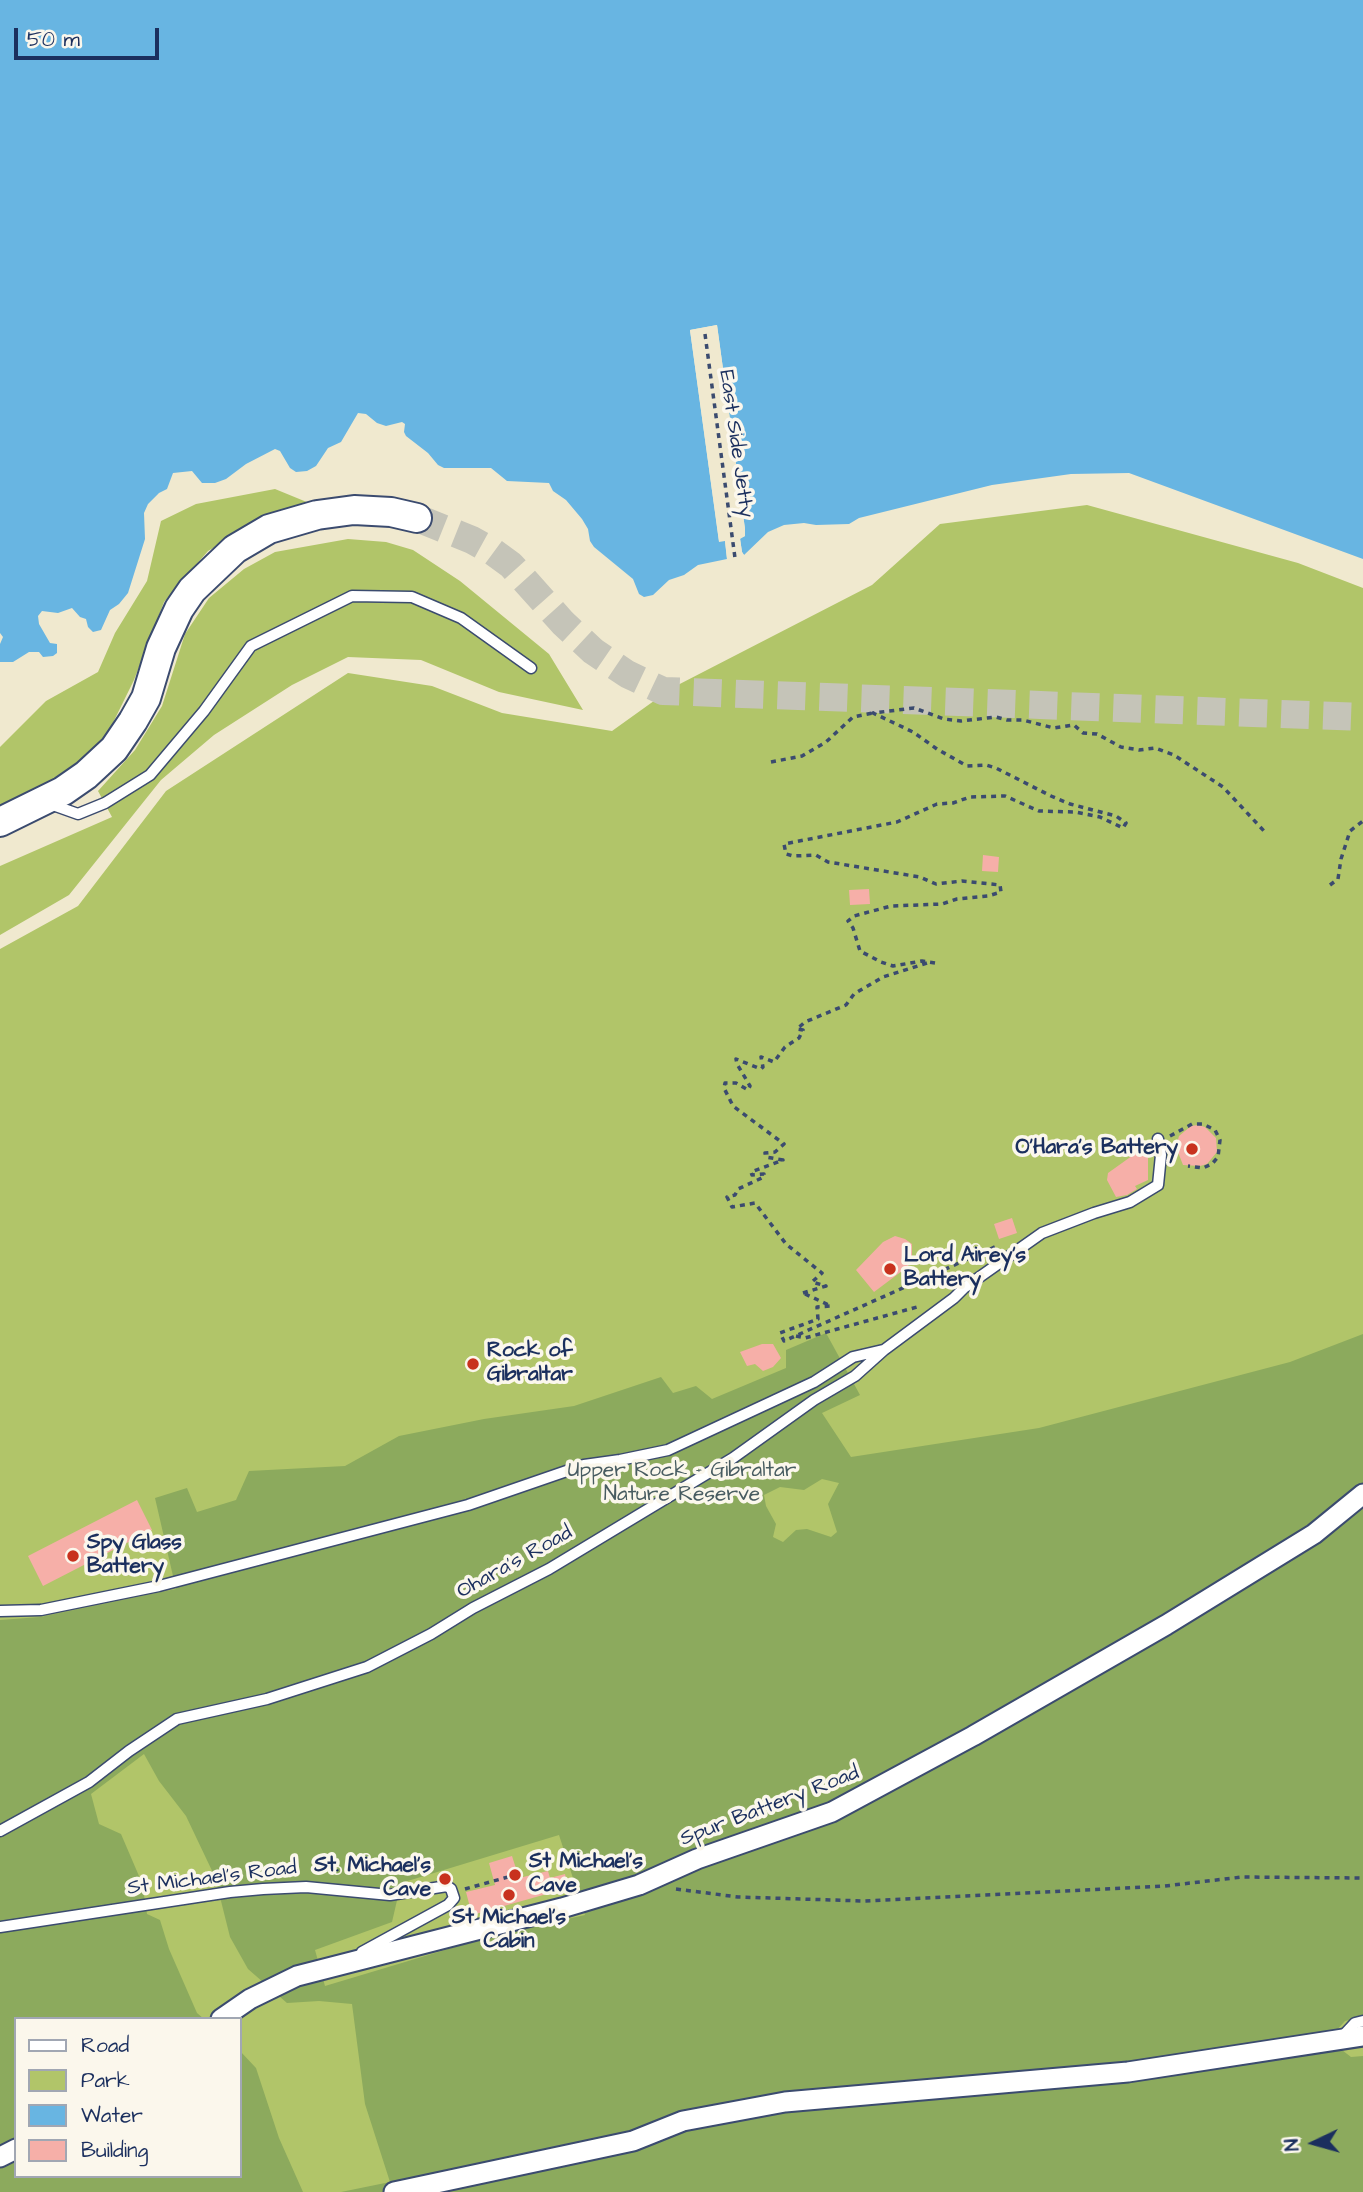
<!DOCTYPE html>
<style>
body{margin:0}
#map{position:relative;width:1363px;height:2192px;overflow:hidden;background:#f0e9cf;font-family:"Architects Daughter",sans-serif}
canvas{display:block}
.legend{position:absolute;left:14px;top:2017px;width:228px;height:161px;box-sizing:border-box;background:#fbf7ec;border:2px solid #a1a7b3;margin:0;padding:9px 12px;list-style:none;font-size:21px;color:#1b2f5e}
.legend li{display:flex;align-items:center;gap:14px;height:35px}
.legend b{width:35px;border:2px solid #a1a7b3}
.north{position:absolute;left:1279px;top:2108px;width:70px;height:70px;-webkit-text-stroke:5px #fbf7ec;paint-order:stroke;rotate:265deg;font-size:19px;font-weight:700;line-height:28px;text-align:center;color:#1b2f5e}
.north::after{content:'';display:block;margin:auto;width:24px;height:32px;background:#1b2f5e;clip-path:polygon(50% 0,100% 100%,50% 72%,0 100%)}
.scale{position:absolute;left:14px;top:28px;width:145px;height:32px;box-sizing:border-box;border:4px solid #1b2f5e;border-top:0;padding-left:9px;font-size:21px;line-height:24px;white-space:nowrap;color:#1b2f5e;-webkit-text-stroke:5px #fbf7ec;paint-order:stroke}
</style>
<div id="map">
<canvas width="1363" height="2192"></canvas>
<ul class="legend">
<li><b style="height:9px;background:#fff"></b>Road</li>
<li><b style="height:19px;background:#b1c569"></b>Park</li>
<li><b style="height:19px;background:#68b5e2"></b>Water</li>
<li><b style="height:19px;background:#f6afa8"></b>Building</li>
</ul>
<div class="north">N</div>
<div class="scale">50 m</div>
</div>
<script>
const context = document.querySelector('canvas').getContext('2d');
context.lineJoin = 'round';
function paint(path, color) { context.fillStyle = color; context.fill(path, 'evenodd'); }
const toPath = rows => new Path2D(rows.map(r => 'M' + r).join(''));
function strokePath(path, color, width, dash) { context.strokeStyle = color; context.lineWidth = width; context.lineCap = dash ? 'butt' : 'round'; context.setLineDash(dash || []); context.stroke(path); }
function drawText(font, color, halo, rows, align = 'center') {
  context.font = font + ' "Architects Daughter",sans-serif'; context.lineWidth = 7; context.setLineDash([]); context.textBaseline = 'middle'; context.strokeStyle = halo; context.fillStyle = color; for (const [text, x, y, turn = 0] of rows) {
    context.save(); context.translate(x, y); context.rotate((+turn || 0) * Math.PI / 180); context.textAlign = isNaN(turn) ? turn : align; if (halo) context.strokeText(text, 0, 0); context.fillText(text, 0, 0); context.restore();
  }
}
paint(toPath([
 [275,489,314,505,259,521,208,551,164,602,134,680,103,743,55,783,0,811,0,747,46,701,98,672,115,633,147,581,161,521,196,504],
 [1087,505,1298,563,1363,588,1363,2192,0,2192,0,949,78,906,166,791,348,673,432,686,502,713,612,731,672,688,872,585,940,524],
 [16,2019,240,2019,240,2176,16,2176],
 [348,539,386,542,413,550,460,581,549,654,583,710,499,692,421,660,348,657,292,685,214,735,161,780,69,895,0,935,0,866,112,817,98,791,135,750,162,706,185,634,209,598,244,569,275,552]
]), '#b1c569');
paint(toPath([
 [826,1333,860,1395,822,1413,851,1457,1039,1428,1290,1362,1363,1334,1363,2017,1345,2021,1335,2032,1338,2047,1351,2057,1363,2056,1363,2192,341,2192,390,2182,365,2104,352,2004,319,2001,287,2003,248,1969,230,1937,215,1877,186,1816,159,1781,144,1754,91,1794,99,1824,121,1834,142,1883,147,1914,160,1920,169,1949,197,2013,204,2019,16,2019,16,2176,240,2176,240,2051,256,2068,279,2138,303,2192,0,2192,0,1620,40,1617,176,1589,155,1498,187,1488,197,1512,236,1500,249,1471,345,1466,399,1436,484,1419,574,1406,661,1377,673,1393,696,1386,712,1399,786,1368,786,1350],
 [822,1479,839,1483,828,1504,837,1532,831,1537,807,1529,796,1530,783,1542,773,1537,776,1524,766,1506,764,1495,780,1487,804,1490],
 [559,1835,585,1915,495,1935,325,1986,315,1950,392,1922,401,1883]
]), '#8caa5d');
paint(toPath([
 [0,0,1363,0,1363,559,1129,473,1071,474,992,485,859,518,849,524,816,525,804,523,784,525,768,532,744,555,742,552,740,538,745,536,745,529,717,325,690,330,719,541,725,541,727,559,698,565,684,575,669,580,653,595,644,597,639,594,633,579,594,547,590,541,588,529,582,519,566,500,553,491,549,483,507,481,491,468,444,468,438,465,428,453,406,436,404,432,405,424,402,422,386,426,377,423,366,414,358,413,341,442,328,448,316,466,307,471,296,472,290,468,280,451,275,449,246,464,226,479,215,483,202,483,192,471,173,473,167,489,159,493,148,504,144,513,145,539,128,593,119,604,110,610,101,630,93,632,88,627,86,619,80,617,72,608,58,613,42,611,38,616,39,624,50,643,57,644,57,653,53,656,43,657,39,652,29,652,13,662,0,662,0,644,3,637,0,633]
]), '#68b5e2');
paint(toPath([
 [717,325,745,529,745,536,740,539,742,552,744,555,741,556,736,538,741,534,742,529,715,329,694,331,722,538,726,538,729,541,730,559,727,559,725,541,719,542,690,330]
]), '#f0e9cf');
paint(toPath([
 [983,855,999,857,998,872,982,871],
 [869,889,870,904,850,905,849,890],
 [1198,1125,1205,1127,1216,1138,1217,1152,1207,1164,1200,1166,1183,1165,1176,1147,1179,1136,1191,1126],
 [1136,1153,1148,1153,1148,1180,1135,1186,1137,1189,1127,1195,1116,1197,1107,1180,1108,1173],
 [1012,1218,1017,1233,999,1239,994,1224],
 [895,1236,905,1239,912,1244,912,1261,906,1268,874,1292,856,1270,883,1242],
 [762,1344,773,1344,781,1358,773,1367,763,1371,755,1364,747,1366,740,1352],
 [137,1500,152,1530,43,1586,28,1556],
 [512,1856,519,1878,548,1871,550,1878,565,1874,568,1888,472,1915,466,1892,495,1885,489,1863]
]), '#f6afa8');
strokePath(toPath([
 [417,518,472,540,492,551,511,565,563,623,593,651,627,674,663,691,1363,717]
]), '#c5c4b8', 28, [28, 14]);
const service = toPath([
 [50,804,78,814,105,803,150,775,204,711,251,646,352,596,412,597,461,618,531,668],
 [0,1611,41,1610,159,1586,468,1505,584,1465,620,1460,668,1450,814,1382,853,1357,883,1350],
 [0,1831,89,1782,129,1751,177,1719,267,1699,367,1667,431,1634,473,1608,549,1569,733,1458,814,1400,855,1376,884,1350,954,1298,964,1288,1042,1233,1094,1213,1130,1202,1158,1185,1161,1155,1158,1139],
 [0,1927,230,1892,263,1889,306,1887,390,1895,447,1886,451,1889,454,1898,448,1905,362,1952],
 [1342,2037,1355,2023,1363,2021]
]);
const minor = toPath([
 [221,2019,250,1999,297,1976,562,1908,639,1885,697,1859,832,1812,973,1736,1166,1625,1314,1534,1363,1494],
 [0,2157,16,2149],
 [394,2192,633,2141,683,2121,785,2102,1128,2072,1363,2036]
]);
const secondary = toPath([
 [0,822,63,791,86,775,114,749,133,721,146,698,161,648,179,609,192,590,235,549,269,529,317,515,354,510,391,512,417,518]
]);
strokePath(service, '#3b4b6f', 13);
strokePath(minor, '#3b4b6f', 23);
strokePath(secondary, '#3b4b6f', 32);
strokePath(toPath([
 [705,334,735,558],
 [771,762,802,756,826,742,853,717,873,713],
 [1330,885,1338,879,1341,859,1350,831,1363,821],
 [935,963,922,961,893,966,881,962,860,951,853,928,848,921,854,916,891,906,942,904,957,899,988,896,1001,892,1000,885,962,881,936,884,920,877,828,862,816,855,793,856,786,854,784,844,897,822,937,804,953,803,970,797,1005,796,1039,811,1075,812,1100,817,1123,828,1126,823,1116,816,1070,804,1051,796,996,768,986,765,967,766,937,749,913,732,873,713,914,708,944,719,961,721,996,717,1007,720,1023,720,1054,728,1074,725,1083,733,1097,734,1121,747,1139,750,1155,748,1174,755,1223,787,1264,831],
 [1170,1136,1192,1124,1203,1124,1215,1130,1220,1140,1218,1157,1212,1164,1203,1168,1188,1166],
 [803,1293,826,1286,812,1282,822,1273,786,1244,755,1203,732,1207,727,1197,735,1195,738,1189,764,1177,764,1174,752,1175,751,1172,783,1160,766,1157,765,1153,775,1152,784,1144,733,1106,724,1088,725,1083,736,1083,748,1090,750,1086,737,1064,736,1059,761,1069,763,1067,761,1057,774,1062,785,1047,799,1038,803,1030,797,1029,805,1022,846,1005,854,994,883,977,927,963],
 [805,1294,831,1306,817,1307,818,1319,780,1333,784,1341,997,1246],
 [796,1336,805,1338,917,1307],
 [465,1889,515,1875],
 [676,1889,738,1897,864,1901,1165,1886,1242,1877,1363,1878]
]), '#3b4b6f', 3.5, [5, 5]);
strokePath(service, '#fff', 10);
strokePath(minor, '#fff', 19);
strokePath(secondary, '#fff', 28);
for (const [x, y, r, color] of [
 [1192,1149,7,"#c8321e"],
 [890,1269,7,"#c8321e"],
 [473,1364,7,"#c8321e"],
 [73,1556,7,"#c8321e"],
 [515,1875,7,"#c8321e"],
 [445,1879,7,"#c8321e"],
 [509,1895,7,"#c8321e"]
]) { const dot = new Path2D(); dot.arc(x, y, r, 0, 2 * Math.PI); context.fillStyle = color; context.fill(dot); strokePath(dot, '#fbf7ec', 2.5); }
drawText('21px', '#1b2f5e', '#fbf7ec', [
 ["East Side Jetty",735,444,82],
 ["Ohara's Road",515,1563,-29],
 ["Spur Battery Road",770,1807,-21],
 ["St Michael's Road",212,1879,-7]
]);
drawText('bold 21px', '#1b2f5e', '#fbf7ec', [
 ["O'Hara's Battery",1178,1149,"right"],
 ["Lord Airey's",904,1257],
 ["Battery",904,1281],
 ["Rock of",487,1352],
 ["Gibraltar",487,1376],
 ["Spy Glass",87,1544],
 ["Battery",87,1568],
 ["St Michael's",529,1863],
 ["Cave",529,1887],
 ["St. Michael's",431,1867,"right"],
 ["Cave",431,1891,"right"],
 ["St Michael's",509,1919,"center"],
 ["Cabin",509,1943,"center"]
], 'left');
drawText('21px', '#485c61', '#fbf7ec', [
 ["Upper Rock - Gibraltar",682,1472],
 ["Nature Reserve",682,1496]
]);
</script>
